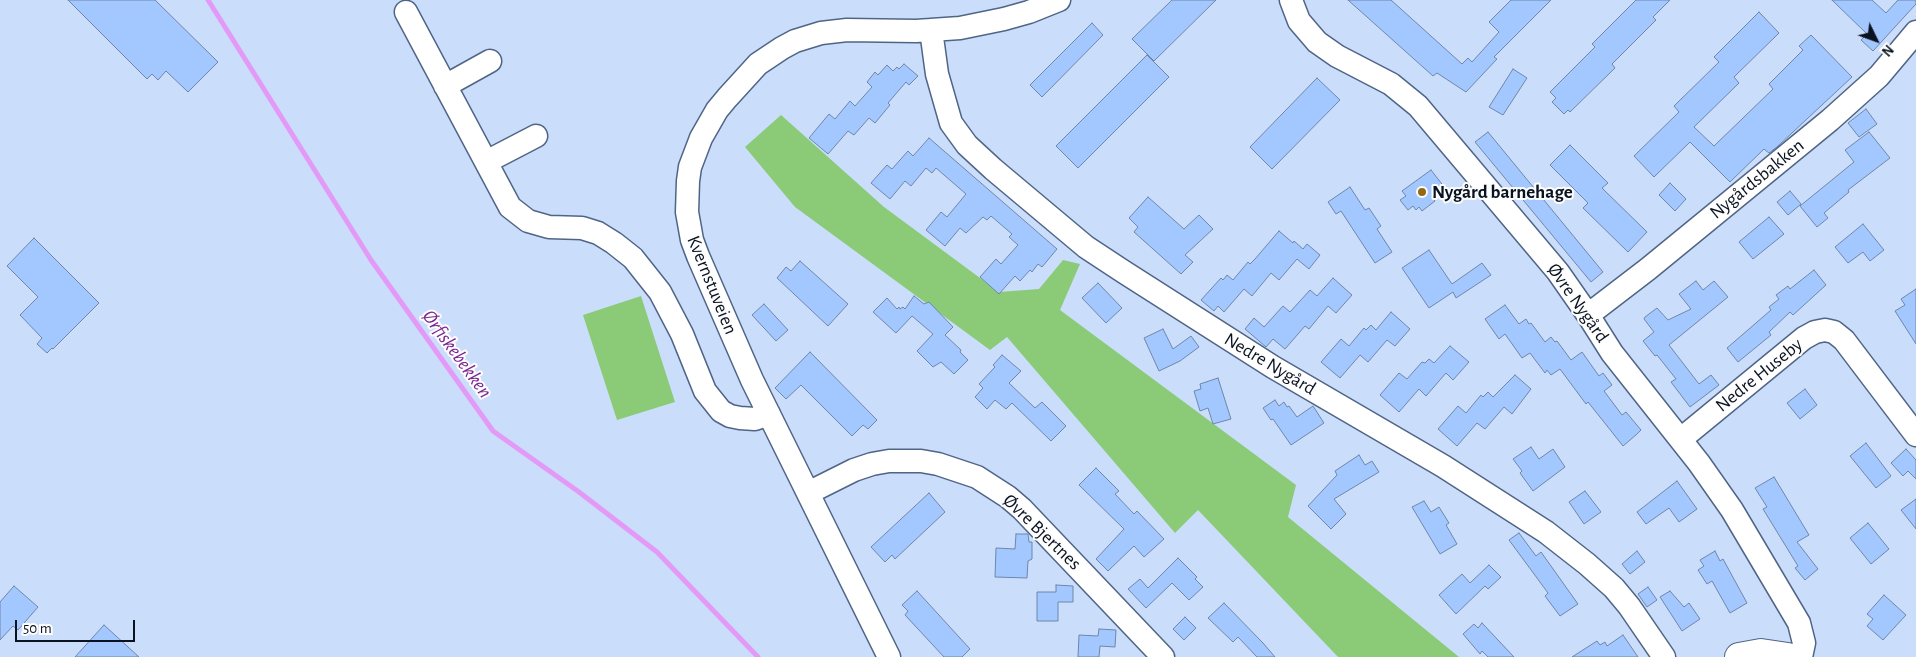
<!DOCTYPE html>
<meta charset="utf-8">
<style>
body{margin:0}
#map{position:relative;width:1916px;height:657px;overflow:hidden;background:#cadefc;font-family:"Alegreya Sans",sans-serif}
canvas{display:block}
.north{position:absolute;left:1851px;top:15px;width:50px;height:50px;-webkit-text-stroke:4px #fdfdfd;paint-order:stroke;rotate:132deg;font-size:14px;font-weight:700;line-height:20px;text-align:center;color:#09121f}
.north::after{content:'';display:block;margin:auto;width:18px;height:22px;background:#09121f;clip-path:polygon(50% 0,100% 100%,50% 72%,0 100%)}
.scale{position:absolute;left:15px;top:620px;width:120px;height:22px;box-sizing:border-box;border:2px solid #09121f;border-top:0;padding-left:6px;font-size:15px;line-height:18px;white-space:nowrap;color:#09121f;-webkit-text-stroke:4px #fdfdfd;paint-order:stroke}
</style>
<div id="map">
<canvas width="1916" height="657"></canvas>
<div class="north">N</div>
<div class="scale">50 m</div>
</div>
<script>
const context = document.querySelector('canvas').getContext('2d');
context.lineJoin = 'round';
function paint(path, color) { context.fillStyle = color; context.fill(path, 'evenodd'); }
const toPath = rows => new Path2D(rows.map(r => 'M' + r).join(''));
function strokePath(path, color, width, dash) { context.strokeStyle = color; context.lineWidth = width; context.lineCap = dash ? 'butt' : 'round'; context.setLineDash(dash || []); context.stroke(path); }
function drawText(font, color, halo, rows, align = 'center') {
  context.font = font + ' "Alegreya Sans",sans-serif'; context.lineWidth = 4; context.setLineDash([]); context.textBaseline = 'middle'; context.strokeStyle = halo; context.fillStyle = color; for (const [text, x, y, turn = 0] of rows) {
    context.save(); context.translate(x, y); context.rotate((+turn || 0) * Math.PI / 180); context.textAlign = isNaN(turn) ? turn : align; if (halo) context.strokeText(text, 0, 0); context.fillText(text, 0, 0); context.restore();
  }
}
paint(toPath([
 [781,115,884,207,999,292,1039,289,1063,260,1080,264,1060,310,1296,485,1288,517,1459,657,1338,657,1198,510,1175,533,1007,337,990,350,795,207,745,147],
 [641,296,675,402,617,420,583,315]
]), '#8bca77');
strokePath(toPath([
 [208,0,371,260,493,431,579,492,657,552,758,657]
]), '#e29af6', 5);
const building = toPath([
 [68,0,155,0,218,62,188,92,166,71,158,80,152,74,147,79,68,0],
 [1172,0,1216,0,1154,61,1132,39,1172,0],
 [1348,0,1391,0,1462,64,1468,58,1472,62,1499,32,1489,22,1511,0,1551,0,1494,57,1497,59,1466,92,1437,73,1433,76,1348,0],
 [1636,0,1670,0,1653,17,1656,20,1612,64,1615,68,1570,112,1568,110,1564,114,1552,102,1556,98,1550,92,1595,47,1592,44,1636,0],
 [1832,0,1872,0,1886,13,1898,0,1916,0,1916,4,1873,51,1861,40,1867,34,1832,0],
 [1759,12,1779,33,1734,77,1739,83,1694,127,1714,146,1773,89,1769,84,1803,50,1799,46,1811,35,1852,77,1778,146,1769,153,1764,149,1730,182,1690,142,1654,177,1634,156,1679,112,1674,106,1719,62,1714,57,1759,12],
 [1092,23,1103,35,1042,97,1030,85,1092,23],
 [1147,55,1169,77,1078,168,1056,146,1147,55],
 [904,64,918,76,909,85,906,82,888,103,890,105,875,123,869,118,854,135,848,131,828,154,809,138,829,114,835,119,850,101,855,106,872,87,867,82,875,72,878,75,887,65,893,71,897,67,899,69,904,64],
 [1513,69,1527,78,1503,115,1489,107,1513,69],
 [1317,78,1340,100,1272,169,1250,147,1317,78],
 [1866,109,1877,124,1859,137,1848,123,1866,109],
 [1488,132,1603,272,1591,282,1475,142,1488,132],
 [1869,132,1890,158,1848,190,1849,192,1824,213,1828,218,1817,227,1800,206,1854,162,1845,150,1869,132],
 [929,138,1057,249,1042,267,1038,264,1032,272,1030,270,1020,281,1015,276,999,294,980,277,996,259,1001,264,1018,245,1009,237,1012,234,991,216,987,220,983,217,966,233,960,228,945,246,926,230,941,212,947,217,966,194,936,168,932,173,926,168,911,186,905,181,890,199,871,183,887,165,892,169,908,151,913,156,929,138],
 [1570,145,1608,183,1602,188,1647,232,1628,252,1583,208,1588,203,1550,165,1570,145],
 [1431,170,1445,188,1433,197,1435,201,1422,211,1419,207,1416,210,1413,206,1408,210,1400,200,1406,196,1402,191,1431,170],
 [1670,183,1686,199,1675,211,1659,195,1670,183],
 [1350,187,1365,210,1369,208,1381,226,1377,229,1392,252,1375,263,1341,211,1336,214,1328,202,1350,187],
 [1790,191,1801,204,1788,215,1777,202,1790,191],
 [1148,197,1184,229,1199,215,1213,229,1185,255,1193,262,1181,274,1134,232,1138,227,1129,218,1148,197],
 [1769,217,1784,234,1753,259,1739,242,1769,217],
 [1863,224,1884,250,1870,261,1863,252,1848,263,1835,247,1863,224],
 [1279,231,1293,243,1294,241,1303,249,1307,244,1320,255,1309,269,1297,259,1279,280,1271,273,1252,296,1244,289,1224,312,1218,306,1214,311,1201,300,1221,278,1223,280,1227,275,1233,280,1248,262,1250,264,1255,259,1279,231],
 [34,238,99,303,53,349,52,348,47,353,37,344,42,338,20,315,38,297,7,266,34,238],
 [1429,250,1452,284,1482,263,1491,275,1456,298,1453,292,1429,308,1402,268,1429,250],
 [800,261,848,304,828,326,777,278,786,267,791,271,800,261],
 [1814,270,1826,285,1793,315,1790,312,1769,332,1771,335,1738,362,1727,348,1771,310,1769,307,1779,299,1776,295,1788,286,1790,289,1814,270],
 [1333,278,1352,295,1336,313,1328,306,1309,329,1305,326,1285,349,1273,339,1266,347,1245,329,1254,318,1264,327,1283,306,1290,312,1310,290,1317,296,1333,278],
 [1696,281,1703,290,1714,281,1728,297,1669,345,1699,384,1711,375,1719,385,1690,407,1671,382,1676,379,1657,355,1655,356,1643,341,1654,332,1644,319,1645,317,1657,308,1668,320,1691,309,1679,294,1696,281],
 [1098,283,1122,308,1106,323,1082,298,1098,283],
 [1916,289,1916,344,1895,311,1905,305,1901,299,1916,289],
 [914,296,924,304,929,302,953,327,945,335,961,350,960,352,968,360,954,374,941,362,933,367,917,351,933,334,912,316,896,333,873,312,887,298,897,309,899,307,900,309,903,307,905,309,914,296],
 [764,304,788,330,776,341,752,315,764,304],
 [1505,305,1519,324,1526,319,1529,324,1531,323,1545,342,1551,337,1555,342,1557,341,1571,360,1582,352,1599,376,1603,373,1612,385,1604,391,1622,415,1626,412,1641,430,1637,434,1623,446,1588,402,1586,404,1560,369,1551,375,1547,370,1545,373,1530,353,1522,358,1505,334,1499,339,1485,319,1505,305],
 [1391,312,1410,329,1395,346,1387,340,1368,362,1360,355,1340,378,1321,362,1341,339,1349,346,1364,328,1366,330,1371,325,1376,330,1391,312],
 [1163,329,1173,349,1191,336,1199,347,1180,361,1159,371,1144,338,1163,329],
 [1450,346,1469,362,1453,380,1446,373,1426,396,1419,389,1399,412,1380,395,1399,373,1407,379,1422,362,1425,363,1429,359,1434,363,1450,346],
 [810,352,877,420,868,429,863,425,852,436,801,385,786,399,775,388,810,352],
 [1002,355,1021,371,1009,383,1035,408,1042,402,1066,426,1051,441,1012,403,1006,409,995,400,987,409,975,397,983,388,979,384,995,367,993,365,1002,355],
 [1515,375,1531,389,1512,414,1504,407,1485,429,1477,423,1457,446,1438,429,1458,406,1466,413,1481,395,1483,397,1488,392,1493,397,1515,375],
 [1218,378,1231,419,1213,424,1208,408,1200,411,1194,391,1201,389,1200,384,1218,378],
 [1805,389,1817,405,1800,419,1787,403,1805,389],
 [1275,400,1279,406,1284,402,1287,407,1289,406,1297,417,1313,406,1324,423,1291,445,1273,419,1271,420,1263,408,1275,400],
 [1866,443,1891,476,1876,488,1850,456,1866,443],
 [1531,447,1539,459,1553,449,1565,467,1533,491,1520,473,1522,471,1513,459,1531,447],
 [1906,449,1916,460,1916,479,1908,471,1903,476,1891,463,1906,449],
 [1359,455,1365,465,1372,461,1379,472,1334,499,1346,514,1331,529,1308,506,1337,475,1335,471,1359,455],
 [1096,468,1119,491,1115,494,1134,514,1137,511,1164,539,1144,557,1134,546,1108,571,1096,559,1124,529,1079,485,1096,468],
 [1774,477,1809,535,1797,542,1818,569,1805,580,1795,568,1798,566,1763,509,1767,507,1755,488,1774,477],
 [1677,481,1697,509,1679,522,1669,508,1646,524,1637,512,1677,481],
 [1585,491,1601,512,1584,524,1569,502,1585,491],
 [929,493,945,512,895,559,892,555,885,562,871,547,929,493],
 [1916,499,1916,529,1901,510,1916,499],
 [1424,501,1431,512,1439,507,1449,523,1446,525,1457,544,1440,554,1412,507,1424,501],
 [1868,523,1889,549,1871,564,1850,538,1868,523],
 [1519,533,1536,556,1541,552,1578,604,1560,616,1545,596,1548,593,1509,540,1519,533],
 [1016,534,1028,534,1029,542,1032,542,1032,559,1028,561,1027,578,995,577,996,548,1015,549,1016,534],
 [1637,551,1645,562,1630,574,1622,564,1637,551],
 [1715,551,1720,561,1723,559,1747,603,1730,613,1712,581,1707,584,1698,570,1704,566,1700,560,1715,551],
 [1178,558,1197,577,1195,579,1203,587,1189,600,1172,583,1146,608,1128,589,1140,579,1148,588,1178,558],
 [1489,565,1501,577,1488,589,1485,586,1456,614,1439,595,1462,574,1470,583,1489,565],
 [1056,585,1073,586,1073,602,1058,602,1058,621,1037,621,1037,592,1056,592,1056,585],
 [14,586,38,607,18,630,13,626,0,640,0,602,14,586],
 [1648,587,1657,600,1647,607,1638,594,1648,587],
 [917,591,970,649,962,657,944,657,905,615,908,611,902,605,917,591],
 [1670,591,1684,607,1689,603,1700,619,1682,631,1660,597,1670,591],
 [1884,595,1906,615,1883,640,1867,626,1873,619,1867,614,1884,595],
 [1224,603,1263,643,1275,657,1257,657,1238,637,1233,642,1208,618,1224,603],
 [1185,617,1196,628,1184,640,1173,629,1185,617],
 [1482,623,1514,657,1488,657,1482,651,1480,654,1463,634,1474,624,1478,628,1482,623],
 [104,625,139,657,75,657,104,625],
 [1099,629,1116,630,1115,647,1100,646,1099,657,1078,657,1079,635,1098,636,1099,629],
 [1623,635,1638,657,1572,657,1597,641,1600,645,1605,642,1607,646,1623,635]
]);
paint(building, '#a3c7ff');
strokePath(building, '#6f86a9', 1);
const minor = toPath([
 [1291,0,1299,21,1317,42,1337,56,1391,84,1418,106,1558,272,1588,315,1612,353,1699,463,1732,510,1799,623,1804,643,1801,657],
 [406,12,510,207,528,221,549,227,582,228,598,233,614,243,633,258,660,292,682,334,705,391,721,411,730,416,740,418,755,419,769,414],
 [931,30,937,74,951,123,967,145,993,169,1086,247,1124,272,1273,367,1443,466,1546,532,1587,564,1614,588,1629,606,1664,657],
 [445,86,490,61],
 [486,162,536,136],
 [1588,315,1648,269,1830,120,1879,76,1916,32],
 [1681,439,1804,338,1815,332,1825,330,1834,332,1844,340,1916,435],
 [808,493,854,470,872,464,889,461,921,461,938,464,977,477,1008,497,1022,509,1163,657],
 [889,657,752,380,698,256,692,240,687,212,688,181,690,167,701,138,717,110,727,98,758,64,782,48,795,41,821,33,847,30,916,31,960,28,1004,19,1029,12,1059,0]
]);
const major = toPath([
 [1739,657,1761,653,1788,657]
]);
strokePath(minor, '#506586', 25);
strokePath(major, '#506586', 30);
strokePath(minor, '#fff', 22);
strokePath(major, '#fff', 28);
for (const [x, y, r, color] of [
 [1422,192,5,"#946914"]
]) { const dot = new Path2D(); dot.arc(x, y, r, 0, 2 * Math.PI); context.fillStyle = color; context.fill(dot); strokePath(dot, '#fdfdfd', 2); }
drawText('19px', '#09121f', '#fdfdfd', [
 ["Nygårdsbakken",1757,179,-39],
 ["Kvernstuveien",712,285,68],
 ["Øvre Nygård",1578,303,55],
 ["Nedre Nygård",1270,364,31],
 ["Nedre Huseby",1759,375,-39],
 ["Øvre Bjertnes",1042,532,44]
]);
drawText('bold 19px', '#09121f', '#fdfdfd', [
 ["Nygård barnehage",1432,192]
], 'left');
drawText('italic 20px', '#7d2792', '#fdfdfd', [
 ["Ørfiskebekken",457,354,54]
]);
</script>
